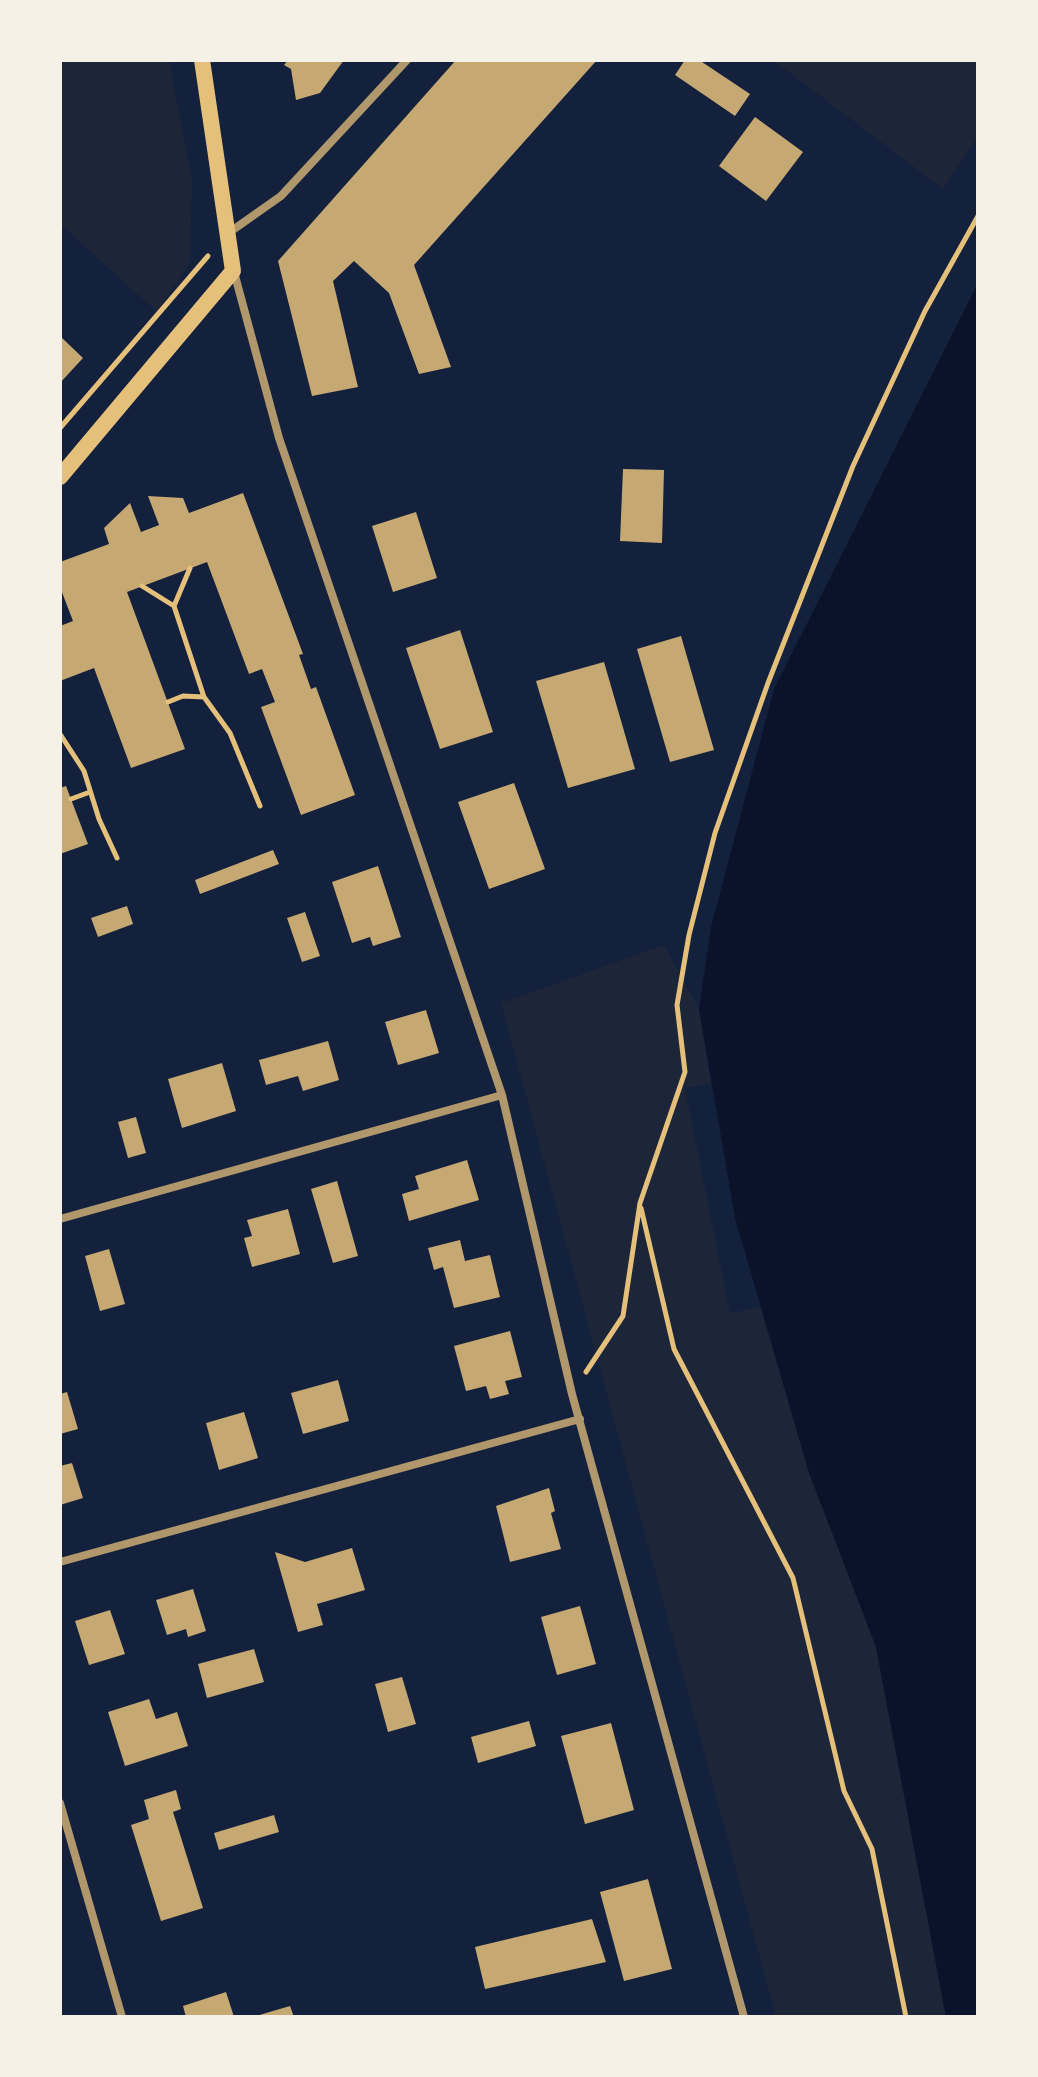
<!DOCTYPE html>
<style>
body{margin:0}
#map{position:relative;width:1038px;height:2077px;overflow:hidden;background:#14213d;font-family:"Open Sans",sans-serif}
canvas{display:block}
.frame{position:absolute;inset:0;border:62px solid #f6f1e7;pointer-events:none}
</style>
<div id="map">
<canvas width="1038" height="2077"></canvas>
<div class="frame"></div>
</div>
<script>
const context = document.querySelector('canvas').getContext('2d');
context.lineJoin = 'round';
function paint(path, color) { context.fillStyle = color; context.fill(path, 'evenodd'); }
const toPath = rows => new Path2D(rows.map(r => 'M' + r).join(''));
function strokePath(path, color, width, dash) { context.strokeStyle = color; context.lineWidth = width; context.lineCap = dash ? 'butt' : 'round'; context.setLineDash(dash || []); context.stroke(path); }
paint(toPath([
 [60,60,169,60,192,181,190,263,157,312,60,224],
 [773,60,978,60,978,137,943,189],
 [664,945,699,1009,711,1084,685,1088,730,1313,761,1307,803,1452,876,1647,946,2017,776,2017,501,1003]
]), '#1d2539');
paint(toPath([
 [978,283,978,2017,946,2017,876,1647,809,1473,735,1218,699,1009,711,927,774,689]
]), '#0b132b');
paint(toPath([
 [288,60,344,60,320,93,296,100,291,69,284,65],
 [456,60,597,60,414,265,451,367,419,374,389,293,354,261,333,281,358,387,312,396,278,261],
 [685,60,699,60,750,94,735,116,675,75],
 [755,117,803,152,766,201,719,166],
 [60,336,83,358,60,383],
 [623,469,664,470,662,543,620,541],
 [243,493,303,654,299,655,311,689,316,687,355,795,301,815,261,707,275,702,262,669,249,674,207,562,127,592,185,749,131,768,94,668,60,681,60,626,73,621,60,587,60,562,109,544,104,528,130,503,141,532,159,525,148,496,183,498,189,513],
 [416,512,437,578,393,592,372,526],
 [460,630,493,732,440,749,406,648],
 [681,636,714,750,670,762,637,649],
 [604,662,635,769,568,788,536,681],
 [514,783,545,869,489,889,458,802],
 [66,786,88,844,60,854,60,788],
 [273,850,279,864,200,894,195,880],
 [378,866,401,937,373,946,370,937,352,943,332,882],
 [127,906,133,924,98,937,91,918],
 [305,912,320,956,302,962,287,918],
 [426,1010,439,1053,398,1065,385,1022],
 [328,1041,339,1080,303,1091,298,1076,266,1085,259,1060],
 [222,1063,236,1111,182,1128,168,1079],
 [136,1117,146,1153,128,1158,118,1122],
 [467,1160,479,1200,409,1221,402,1194,419,1189,415,1176],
 [337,1181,358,1256,333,1263,311,1189],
 [288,1209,300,1254,252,1267,244,1238,252,1236,247,1220],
 [460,1240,465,1261,490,1255,500,1297,454,1308,443,1267,434,1270,428,1248],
 [109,1249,125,1304,100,1311,85,1256],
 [510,1331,522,1377,505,1381,509,1394,490,1399,486,1386,466,1391,454,1346],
 [338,1380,349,1421,303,1434,291,1393],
 [67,1392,78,1429,60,1434,60,1394],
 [244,1412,258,1458,219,1470,206,1423],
 [72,1463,83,1498,60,1505,60,1466],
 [549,1488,555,1511,551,1513,561,1549,510,1562,496,1506],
 [352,1548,365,1590,317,1604,323,1625,298,1632,275,1552,305,1562],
 [193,1589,206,1631,188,1637,186,1629,167,1635,156,1600],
 [580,1606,596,1664,557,1675,541,1617],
 [110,1610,125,1654,89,1665,75,1621],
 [254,1649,264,1682,207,1698,198,1664],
 [402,1677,416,1724,388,1732,375,1684],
 [149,1699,156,1719,177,1712,188,1746,125,1766,108,1712],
 [529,1721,536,1746,478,1763,471,1737],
 [611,1723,634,1810,585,1824,561,1736],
 [176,1790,181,1809,173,1812,203,1908,161,1921,131,1825,149,1819,144,1800],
 [274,1815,279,1832,219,1850,214,1833],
 [648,1879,672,1969,624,1981,600,1892],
 [592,1919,606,1962,485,1989,475,1947],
 [226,1992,234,2017,186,2017,183,2006],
 [290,2006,294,2017,256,2017,256,2016]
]), '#c6a872');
strokePath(toPath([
 [60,428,208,256],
 [142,586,174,606,190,568],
 [174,606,204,697,230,733,260,806],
 [168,702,183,696,204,697],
 [60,734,84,771,99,819,117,858],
 [71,799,90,792],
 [641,1208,674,1349,793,1578,844,1791,872,1849,906,2017],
 [586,1372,623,1316,640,1203,685,1072,677,1005,689,935,715,833,768,683,853,466,925,311,978,216]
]), '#e5c07b', 5);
strokePath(toPath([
 [227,234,281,196,407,60],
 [234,272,279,438,502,1095,572,1394,744,2017],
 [60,1219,502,1095],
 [60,1562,580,1419],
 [60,1803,122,2017]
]), '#b1986c', 8);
strokePath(toPath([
 [60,477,233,271,202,60]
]), '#e5c07b', 16);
</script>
